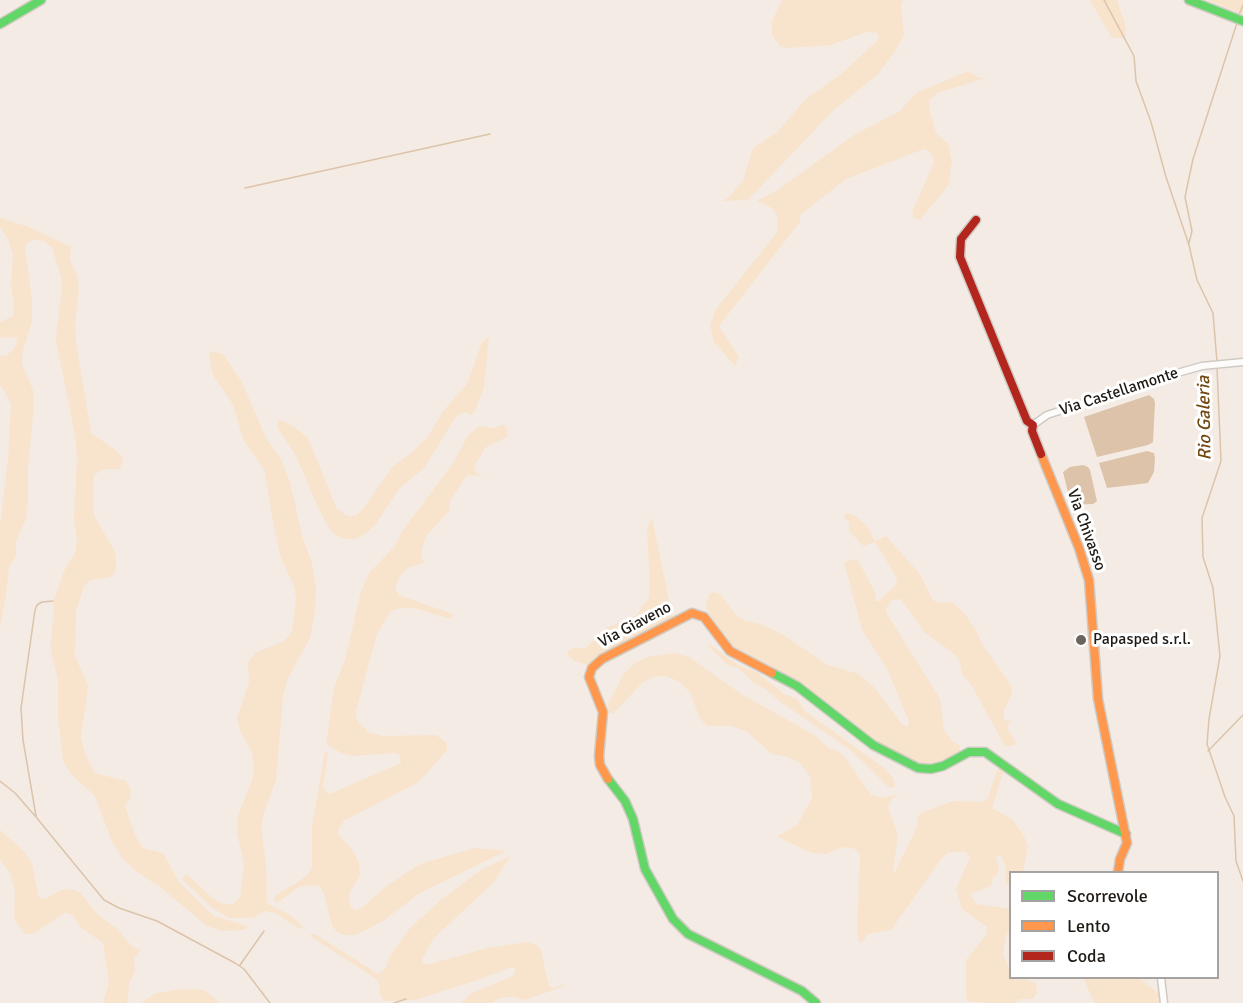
<!DOCTYPE html>
<style>
body{margin:0}
#map{position:relative;width:1243px;height:1003px;overflow:hidden;background:#f4ece4;font-family:Signika,sans-serif}
canvas{display:block}
.legend{position:absolute;left:1009px;top:871px;width:210px;height:108px;box-sizing:border-box;background:#fff;border:2px solid #a5a3a1;margin:0;padding:8px 10px;list-style:none;font-size:18px;color:#1f1a15}
.legend li{display:flex;align-items:center;gap:12px;height:30px}
.legend b{width:30px;border:2px solid #a5a3a1}
</style>
<div id="map">
<canvas width="1243" height="1003"></canvas>
<ul class="legend">
<li><b style="height:8px;background:#63d668"></b>Scorrevole</li>
<li><b style="height:8px;background:#ff974d"></b>Lento</li>
<li><b style="height:8px;background:#b3261e"></b>Coda</li>
</ul>
</div>
<script>
const context = document.querySelector('canvas').getContext('2d');
context.lineJoin = 'round';
function paint(path, color) { context.fillStyle = color; context.fill(path, 'evenodd'); }
const toPath = rows => new Path2D(rows.map(r => 'M' + r).join(''));
function strokePath(path, color, width, dash) { context.strokeStyle = color; context.lineWidth = width; context.lineCap = dash ? 'butt' : 'round'; context.setLineDash(dash || []); context.stroke(path); }
function drawText(font, color, halo, rows, align = 'center') {
  context.font = font + ' Signika,sans-serif'; context.lineWidth = 6; context.setLineDash([]); context.textBaseline = 'middle'; context.strokeStyle = halo; context.fillStyle = color; for (const [text, x, y, turn = 0] of rows) {
    context.save(); context.translate(x, y); context.rotate((+turn || 0) * Math.PI / 180); context.textAlign = isNaN(turn) ? turn : align; if (halo) context.strokeText(text, 0, 0); context.fillText(text, 0, 0); context.restore();
  }
}
paint(toPath([
 [782,0,903,0,901,7,904,35,894,53,878,74,833,111,748,200,723,201,730,196,744,179,752,150,755,147,777,132,806,99,841,74,879,39,877,33,866,32,831,45,786,48,780,46,772,35,772,21],
 [1090,0,1117,0,1125,24,1126,38,1112,38],
 [1207,0,1243,0,1243,14,1224,7],
 [969,71,977,77,985,78,938,93,929,100,929,109,936,133,948,144,952,161,948,186,920,220,914,218,912,212,934,162,931,153,924,149,846,179,800,215,800,222,719,326,739,357,735,366,714,342,710,325,716,309,778,231,777,215,772,208,757,201,779,189,854,135,900,111,916,93],
 [0,218,29,227,71,247,70,260,77,275,79,289,75,326,76,342,90,427,91,433,117,451,123,459,120,469,104,469,94,475,93,492,94,515,115,552,116,570,111,577,90,580,84,586,76,612,75,656,88,686,81,737,85,754,95,773,126,781,131,789,130,798,125,806,136,837,143,848,163,853,179,882,205,908,214,916,244,925,247,927,245,930,223,931,207,926,160,887,137,872,123,859,112,842,95,796,71,774,63,761,58,716,58,680,51,652,51,642,54,608,53,603,63,573,75,553,77,541,74,518,77,458,75,435,56,341,57,323,59,319,59,308,62,293,61,277,52,248,44,241,38,240,33,240,25,245,32,300,32,321,22,354,22,364,33,390,34,404,28,469,28,500,26,519,16,542,16,556,9,567,6,596,0,627,0,525,8,459,11,405,4,390,0,386,0,356,7,355,14,349,18,337,0,338,0,322,13,316,14,305,11,286,13,254,8,239,0,227],
 [489,337,484,387,475,411,471,415,464,412,455,418,425,467,399,489,376,524,365,534,356,539,344,539,334,534,328,527,317,505,296,456,277,427,278,420,289,423,308,438,337,509,348,516,355,516,363,509,393,466,411,453,427,438,443,411,467,384,482,342],
 [212,351,223,354,242,382,266,438,280,457,290,482,303,539,312,563,316,588,315,611,310,638,287,680,283,697,276,780,264,813,261,829,266,862,267,903,293,917,301,925,303,928,300,929,275,913,265,911,253,918,229,918,211,907,182,879,186,874,214,899,224,904,233,904,240,898,244,865,237,832,238,816,252,780,254,771,252,752,240,731,237,718,249,682,248,662,255,653,282,642,288,637,292,631,296,599,294,586,280,556,271,510,265,471,244,441,232,403,213,375,209,355],
 [504,425,507,428,507,437,485,448,475,465,475,471,481,476,467,475,450,501,450,510,427,535,422,548,421,556,424,563,408,568,399,578,395,590,399,595,453,614,451,619,413,608,401,608,391,611,377,634,356,711,357,720,368,732,382,736,436,735,447,743,447,750,419,782,345,820,338,829,339,835,351,848,359,862,360,876,350,892,349,901,350,906,355,910,363,907,385,887,420,864,475,848,506,851,420,893,383,921,364,931,355,935,343,935,338,933,332,926,324,893,319,886,312,885,299,887,277,903,274,900,276,895,298,882,308,874,312,867,312,826,325,751,328,754,323,785,325,790,330,794,401,763,400,755,396,753,352,756,343,754,326,744,334,688,345,660,361,591,369,573,394,547,403,530,453,463,469,434,480,426,491,428],
 [846,513,856,516,867,526,875,541,886,536,919,573,933,600,938,603,952,602,965,614,977,632,982,644,1011,685,1012,694,1004,710,1004,720,1011,721,1007,728,1016,743,1013,746,1005,746,972,686,962,675,959,659,948,649,925,633,901,599,892,600,886,608,887,614,940,699,944,730,952,741,960,746,960,753,934,766,910,761,873,741,829,704,777,671,734,649,720,633,706,607,709,594,714,592,720,594,735,614,745,621,761,624,782,634,828,665,859,674,875,688,901,723,907,727,909,721,887,669,862,630,844,562,856,559,859,562,876,594,875,601,879,601,895,586,897,578,875,542,863,546,849,531,849,522,844,517],
 [652,518,673,619,591,666,575,661,568,656,567,652,573,648,585,648,603,633,606,628,637,615,642,606,648,600,650,590,647,528],
 [709,644,740,666,756,672,784,694,797,699,805,711,884,768,893,778,895,785,894,788,888,787,852,751,779,701,764,688,755,684,738,668,727,665,708,646],
 [675,653,689,657,740,693,816,736,829,748,836,750,844,756,871,795,882,798,898,794,891,800,888,807,898,835,893,872,894,873,917,827,917,817,922,812,954,801,981,802,987,800,998,768,1000,767,1042,797,1005,773,1003,773,992,808,1013,820,1024,836,1028,846,1023,872,1010,872,1010,883,1006,884,1005,866,1002,857,999,855,996,858,999,865,998,873,993,878,991,886,970,894,976,904,1010,909,1010,932,1006,935,1003,955,1010,970,1010,978,1022,978,1036,983,1037,993,1033,999,1020,999,1015,1003,987,1003,968,1001,966,997,966,960,986,935,987,927,962,909,956,889,970,857,965,852,949,852,942,858,891,930,868,934,863,941,859,942,857,932,860,855,855,849,848,847,840,848,826,854,812,853,777,837,798,824,812,798,810,777,800,763,788,757,772,754,746,731,730,726,707,726,700,719,690,692,678,681,666,676,653,677,641,684,613,714,609,713,608,704,623,675,634,664,647,657],
 [0,830,26,853,32,864,39,898,45,899,61,890,71,889,81,893,97,914,117,929,133,947,141,950,134,959,135,971,130,981,127,1003,103,1003,109,983,103,943,80,927,73,915,65,913,33,934,25,934,17,924,14,917,15,891,10,873,0,860],
 [510,856,494,882,433,939,422,960,424,964,430,964,487,948,527,942,537,945,541,950,548,982,550,987,554,988,565,984,564,986,526,1000,512,997,499,998,492,1003,461,1003,472,993,513,976,516,969,512,967,478,980,415,1000,384,1001,380,996,379,982,372,976,310,936,311,934,315,934,378,974,386,968,389,957,410,928,443,898,481,870],
 [1087,978,1135,978,1142,980,1159,994,1159,1003,1094,1003,1084,979],
 [181,989,204,990,220,1003,141,1003,154,994]
]), '#f8e3cd');
paint(toPath([
 [1149,395,1154,399,1155,403,1153,442,1148,445,1097,457,1084,417],
 [1147,451,1154,453,1155,458,1154,472,1148,483,1107,488,1099,463],
 [1083,465,1088,467,1090,470,1097,501,1093,504,1071,505,1063,472,1070,467]
]), '#dcc3aa');
strokePath(toPath([
 [1104,0,1134,56,1136,81,1151,122,1166,177,1189,245,1197,280,1213,313,1217,362],
 [1239,15,1243,5],
 [245,188,490,134],
 [1189,243,1192,231,1185,197,1193,159,1237,23],
 [1217,367,1221,461,1202,518,1203,557,1213,588,1220,656,1209,719,1207,744,1225,797,1234,816,1236,861,1243,881],
 [1208,751,1243,715],
 [0,781,15,793,36,817,104,900,119,908,157,921,235,963,244,969,270,1003],
 [36,816,23,740,21,708,35,610,37,605,42,602,53,601],
 [240,965,264,931],
 [394,1003,406,999]
]), '#dcc3aa', 1.5);
const street = toPath([
 [1033,425,1047,415,1163,377,1202,366,1243,362],
 [1161,978,1164,1003]
]);
const fast = toPath([
 [1189,0,1243,21],
 [0,24,41,0],
 [772,673,797,686,873,745,918,768,931,769,943,766,969,752,985,752,1058,804,1126,834],
 [608,779,625,801,633,819,645,869,673,919,688,934,802,991,816,1003]
]);
const slow = toPath([
 [1041,454,1079,548,1089,580,1098,699,1127,843,1120,859,1118,872],
 [608,779,600,765,599,756,603,712,589,677,592,668,602,659,692,613,704,617,730,651,772,673]
]);
const jam = toPath([
 [976,220,961,239,960,257,1027,421,1033,425,1032,431,1041,454]
]);
strokePath(street, '#d0cac4', 9);
strokePath(fast, '#d0cac4', 11);
strokePath(slow, '#d0cac4', 11);
strokePath(jam, '#d0cac4', 11);
strokePath(street, '#fdfcfb', 6);
strokePath(fast, '#63d668', 8);
strokePath(slow, '#ff974d', 8);
strokePath(jam, '#b3261e', 8);
for (const [x, y, r, color] of [
 [1081,640,6,"#6a645d"]
]) { const dot = new Path2D(); dot.arc(x, y, r, 0, 2 * Math.PI); context.fillStyle = color; context.fill(dot); strokePath(dot, '#fff', 2); }
drawText('16px', '#1f1a15', '#fff', [
 ["Via Castellamonte",1119,392,-18],
 ["Via Chivasso",1086,530,70],
 ["Via Giaveno",635,625,-28]
]);
drawText('16px', '#1f1a15', '#fff', [
 ["Papasped s.r.l.",1093,640]
], 'left');
drawText('italic 18px', '#724810', '#fff', [
 ["Rio Galeria",1205,418,-91]
]);
</script>
